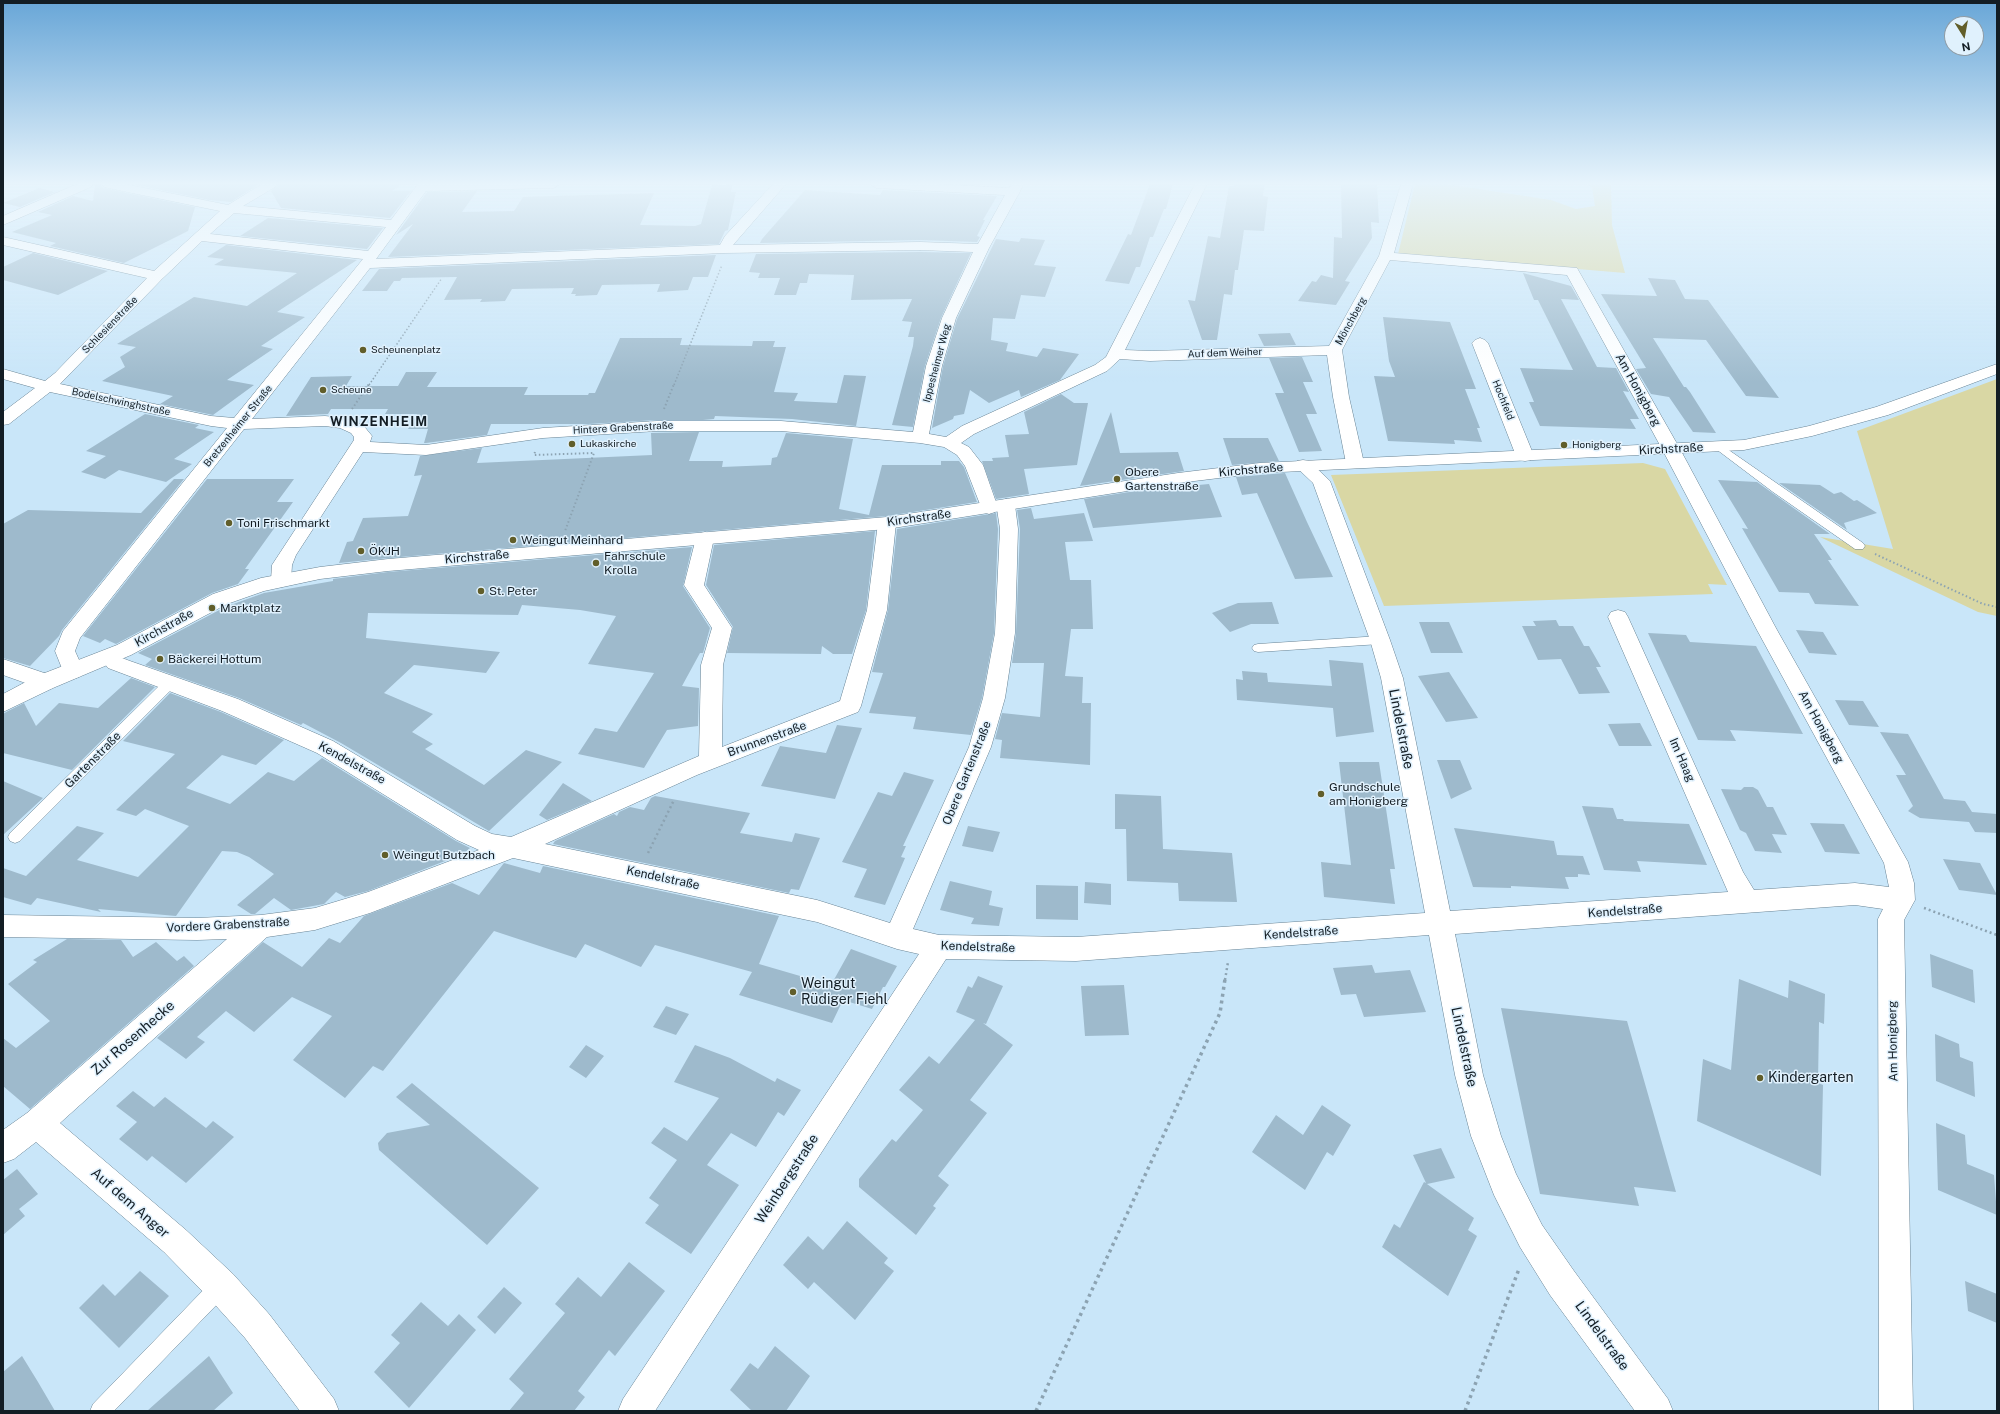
<!DOCTYPE html>
<meta charset="utf-8">
<style>
body{margin:0}
#map{position:relative;width:2000px;height:1414px;overflow:hidden;background:#c9e6f9;font-family:"Public Sans",sans-serif}
canvas{display:block}
.frame{position:absolute;inset:0;border:4px solid #131d24;pointer-events:none}
.north{position:absolute;left:1944px;top:16px;width:40px;height:40px;box-sizing:border-box;background:#e0f1fd;border:1px solid #8e9ca6;border-radius:50%;rotate:169deg;font-size:11px;font-weight:700;line-height:16px;text-align:center;color:#131d24}
.north::after{content:'';display:block;margin:auto;width:14px;height:18px;background:#615e2a;clip-path:polygon(50% 0,100% 100%,50% 72%,0 100%)}
</style>
<div id="map">
<canvas width="2000" height="1414"></canvas>
<div class="frame"></div>
<div class="north">N</div>
</div>
<script>
const context = document.querySelector('canvas').getContext('2d');
context.lineJoin = 'round';
function paint(path, color) { context.fillStyle = color; context.fill(path, 'evenodd'); }
const toPath = rows => new Path2D(rows.map(r => 'M' + r).join(''));
function strokePath(path, color, width, dash) { context.strokeStyle = color; context.lineWidth = width; context.lineCap = dash ? 'butt' : 'round'; context.setLineDash(dash || []); context.stroke(path); }
function drawText(font, color, halo, rows, align = 'center') {
  context.font = font + ' "Public Sans",sans-serif'; context.lineWidth = 3; context.setLineDash([]); context.textBaseline = 'middle'; context.strokeStyle = halo; context.fillStyle = color; for (const [text, x, y, turn = 0] of rows) {
    context.save(); context.translate(x, y); context.rotate((+turn || 0) * Math.PI / 180); context.textAlign = isNaN(turn) ? turn : align; if (halo) context.strokeText(text, 0, 0); context.fillText(text, 0, 0); context.restore();
  }
}
paint(toPath([
 [1415,184,1446,184,1551,200,1576,209,1595,206,1592,188,1587,184,1611,184,1612,225,1625,273,1398,254],
 [1997,379,1997,616,1978,612,1820,537,1893,549,1857,431],
 [1643,463,1665,469,1727,585,1708,584,1713,594,1384,606,1331,475]
]), '#d9d7a4');
paint(toPath([
 [95,184,101,184,103,188,108,189,195,207,188,231,124,263,50,246,56,243,12,232,52,215,38,212,73,196,93,201],
 [132,184,259,184,231,202,209,200],
 [278,184,402,184,392,191,411,191,390,218,281,208,271,191],
 [733,184,731,192,736,192,728,230,725,231,719,244,388,257,413,224,396,235,427,192,477,191,462,212,514,211,523,197,654,193,640,225,695,226,701,224,712,185],
 [1150,184,1173,184,1166,209,1164,209,1153,237,1150,237,1140,267,1136,267,1129,284,1105,281,1128,234,1131,235],
 [1234,184,1265,184,1263,196,1268,197,1264,231,1244,230,1238,270,1235,270,1232,295,1224,294,1217,340,1202,340,1188,300,1195,301,1208,236,1220,238,1229,186,1233,186],
 [1341,184,1377,184,1379,223,1371,222,1372,238,1345,281,1350,282,1336,305,1298,301,1312,281,1316,282,1321,275,1333,278,1334,237,1342,238],
 [39,188,55,192,20,207,3,203],
 [805,190,880,195,883,190,997,196,983,220,985,220,977,236,980,237,977,242,920,240,760,243,762,239],
 [268,218,383,228,367,249,240,236],
 [1021,238,1045,240,1034,265,1056,267,1045,297,1021,295,1015,319,993,318,991,340,1008,343,1006,351,1037,357,1043,348,1079,354,1060,380,1021,397,1019,390,989,403,970,390,964,414,954,416,953,419,932,428,943,366,957,319,996,239,1019,242],
 [226,245,357,260,277,312,305,317,261,346,273,349,227,380,254,385,213,415,160,404,173,396,102,381,125,367,120,357,136,347,117,344,194,297,247,306,297,273,214,265,224,259,207,257],
 [920,252,971,253,941,318,925,366,913,427,892,425,913,346,914,337,908,337,912,322,902,321,912,299,851,300,854,275,809,274,807,283,800,283,796,295,774,295,780,278,758,278,760,273,749,272,756,254],
 [33,253,108,271,58,295,3,280,3,267],
 [716,255,708,277,693,277,688,290,657,292,660,284,602,285,597,295,575,296,576,294,571,294,574,288,512,289,505,301,480,302,482,299,444,300,457,277,402,278,400,281,394,281,387,291,362,291,379,269],
 [1523,273,1571,286,1579,300,1561,299,1597,367,1616,368,1629,392,1623,391,1639,419,1630,419,1636,429,1540,426,1529,402,1534,402,1520,368,1573,370,1538,300,1534,300],
 [1648,278,1675,280,1685,299,1708,300,1779,398,1746,396,1706,340,1653,338,1684,387,1686,387,1690,392,1716,433,1693,432,1669,397,1651,394,1636,369,1646,368,1601,294,1657,296],
 [1383,317,1450,322,1476,389,1465,389,1480,428,1477,428,1482,442,1454,440,1455,444,1388,441,1374,376,1395,377,1389,361],
 [1290,333,1296,345,1264,346,1258,334],
 [620,338,682,338,680,345,752,346,753,341,775,341,773,347,786,347,774,392,798,393,794,401,837,403,844,375,866,376,856,426,792,419,715,416,714,419,703,420,657,420,588,424,491,424,487,435,426,443,424,443,428,429,408,429,417,414,385,414,388,409,331,409,328,414,286,416,311,377,352,376,346,386,398,386,406,372,437,372,427,387,528,387,524,395,588,395,589,393,595,393],
 [1302,357,1313,382,1303,382,1317,414,1306,414,1322,451,1299,452,1275,393,1284,393,1269,358],
 [1061,394,1074,403,1088,403,1077,465,1024,469,1029,494,996,499,982,461,993,461,992,458,1009,457,1005,435,1029,434,1024,412],
 [1111,412,1120,453,1178,452,1184,471,1080,486],
 [145,414,199,425,195,428,214,432,174,459,192,464,166,482,119,470,105,479,81,472,106,456,86,451],
 [699,432,689,461,723,461,722,467,771,465,772,458,777,457,786,433,853,439,839,509,869,515,882,465,941,465,941,461,959,461,964,467,977,502,887,516,388,558,339,563,347,542,353,541,363,518,408,516,422,475,414,476,420,456,482,448,477,463,652,455,651,433],
 [1223,438,1268,438,1279,461,1232,465],
 [1285,473,1307,522,1333,577,1295,579,1257,493,1242,495,1236,477],
 [174,479,184,479,62,630,59,636,30,666,3,658,3,524,28,510,141,513],
 [207,479,294,479,277,502,293,502,245,569,249,569,238,584,212,593,116,644,105,639,100,643,83,636],
 [1718,480,1757,482,1830,534,1814,534,1832,560,1828,560,1859,606,1815,604,1809,593,1779,592,1742,528,1748,529],
 [1188,483,1188,486,1209,484,1222,517,1093,528,1084,499],
 [1779,483,1820,485,1834,494,1841,492,1854,501,1857,500,1877,513,1844,523,1847,530],
 [1031,508,1034,519,1084,513,1093,541,1065,542,1070,580,1091,580,1093,629,1071,629,1065,676,1083,677,1082,703,1091,703,1090,765,1000,758,1002,740,995,739,1002,713,1040,717,1044,663,1012,663,1016,633,1020,529,1017,510],
 [996,513,998,529,994,633,982,698,971,735,913,729,916,717,869,713,883,673,872,672,888,610,897,529],
 [875,531,866,610,852,654,833,654,822,646,821,654,727,653,733,627,706,585,714,545],
 [692,547,683,586,710,628,703,653,700,653,682,686,699,688,698,726,667,730,644,768,578,754,595,728,617,732,654,673,588,664,616,616,580,610,522,605,518,615,368,613,366,638,500,652,486,673,414,665,384,693,433,714,412,732,433,744,425,749,484,785,526,750,562,762,489,831,341,743,303,723,301,725,239,698,145,665,152,659,138,653,225,607,264,593,333,581,333,579,388,572],
 [1272,602,1279,624,1251,624,1230,632,1212,613,1238,603],
 [1556,620,1559,626,1573,626,1584,646,1589,646,1601,667,1596,667,1610,693,1579,694,1561,659,1538,660,1522,626,1536,626,1533,621],
 [1419,622,1449,622,1463,653,1431,653],
 [1796,630,1823,632,1837,655,1809,653],
 [1648,633,1686,635,1690,642,1756,646,1803,734,1730,730,1736,741,1698,740],
 [1329,660,1363,663,1374,732,1336,737,1333,708,1237,700,1236,679,1243,680,1242,671,1267,673,1268,682,1332,686],
 [1449,672,1478,718,1446,722,1418,676],
 [131,678,155,687,72,770,3,753,3,714,8,711,24,703,36,726,59,703,98,708],
 [170,693,221,712,284,740,256,765,222,755,186,788,230,804,268,772,294,781,322,758,456,841,470,848,463,854,368,891,345,897,336,892,324,904,291,910,274,898,255,914,251,914,237,905,274,874,249,857,237,852,222,851,176,916,98,909,101,912,37,898,31,905,3,897,3,868,26,876,77,826,104,833,77,860,138,877,189,826,145,809,136,816,116,810,175,754,123,741],
 [1835,700,1863,701,1879,727,1849,725],
 [1640,723,1652,746,1619,746,1608,724],
 [837,725,862,728,835,799,761,786,780,746,826,753],
 [1880,732,1908,734,1944,799,1965,801,1972,812,1997,814,1997,833,1975,832,1969,822,1920,818,1908,811,1913,806,1896,775,1906,775],
 [1437,760,1460,760,1472,789,1451,799],
 [1339,762,1379,762,1395,869,1390,869,1395,904,1324,897,1321,862,1351,865],
 [904,772,934,780,903,846,906,846,901,857,905,858,885,905,854,897,867,869,842,862,878,792,892,796],
 [3,781,43,798,3,835],
 [563,783,592,801,547,820,539,815],
 [1744,787,1753,787,1758,790,1767,807,1773,807,1787,835,1772,834,1782,853,1755,851,1746,833,1740,830,1721,789,1741,790],
 [1115,794,1161,796,1163,849,1232,853,1237,902,1179,901,1178,883,1127,881,1126,829,1115,829],
 [655,796,750,813,740,833,792,842,795,833,820,838,799,890,791,889,789,893,553,844,555,841,614,814,617,816,619,812,630,807,644,810,651,798],
 [1582,806,1613,808,1617,819,1623,819,1624,821,1689,824,1707,865,1637,861,1641,872,1604,870],
 [1810,823,1844,824,1860,854,1825,852],
 [968,826,1000,832,993,852,962,846],
 [1454,828,1554,841,1557,855,1583,856,1590,875,1578,874,1578,877,1565,877,1569,889,1511,886,1511,888,1473,887],
 [1943,859,1980,863,1997,895,1959,890],
 [504,863,540,873,543,866,779,916,759,964,831,985,851,949,897,966,885,987,883,987,872,1009,843,1000,832,1023,739,995,752,972,655,945,641,967,585,944,576,958,494,931,383,1071,373,1066,345,1098,293,1060,332,1016,292,997,254,1032,226,1011,197,1037,205,1042,186,1059,157,1038,263,942,302,967,329,938,340,943,364,916,452,883,479,895],
 [950,881,992,891,989,905,1003,908,999,926,971,924,974,918,940,910],
 [1085,882,1111,884,1111,905,1084,903],
 [1036,885,1078,886,1078,920,1036,919],
 [67,939,121,940,133,957,156,942,177,961,184,956,194,966,30,1109,3,1086,3,1038,16,1048,50,1021,8,984,37,962,33,960],
 [1930,954,1973,970,1975,1003,1932,987],
 [1372,965,1375,973,1410,970,1426,1012,1364,1017,1356,994,1341,995,1333,968],
 [978,976,1003,986,986,1024,983,1023,1013,1045,970,1100,987,1113,938,1176,949,1185,933,1206,936,1208,916,1235,859,1187,859,1179,892,1139,896,1142,923,1110,899,1090,929,1056,939,1064,975,1020,956,1012,968,986,972,988],
 [1739,979,1788,998,1789,980,1825,994,1824,1024,1819,1022,1818,1083,1823,1085,1821,1176,1697,1121,1703,1059,1731,1070],
 [1124,985,1129,1035,1085,1036,1081,986],
 [666,1006,689,1014,676,1035,653,1027],
 [1501,1008,1627,1021,1676,1192,1634,1187,1639,1206,1540,1194],
 [1935,1034,1959,1044,1960,1057,1973,1062,1975,1097,1936,1081],
 [586,1045,604,1056,586,1078,569,1067],
 [695,1045,730,1058,775,1082,777,1078,801,1090,784,1116,778,1112,756,1147,731,1133,707,1165,739,1185,691,1254,645,1223,659,1205,649,1198,677,1160,651,1143,664,1127,687,1141,719,1098,674,1082],
 [412,1083,539,1188,487,1245,379,1150,378,1143,387,1133,430,1125,396,1097],
 [133,1091,154,1107,165,1097,206,1128,213,1121,234,1137,186,1183,152,1156,147,1161,119,1139,137,1122,116,1106],
 [1322,1105,1351,1125,1333,1156,1327,1152,1305,1190,1252,1152,1276,1115,1303,1135],
 [1936,1123,1965,1135,1967,1164,1994,1175,1997,1215,1938,1190],
 [1441,1148,1455,1178,1427,1184,1474,1218,1468,1230,1477,1236,1448,1296,1382,1247,1394,1224,1400,1228,1424,1182,1426,1183,1413,1155],
 [17,1169,38,1194,19,1209,25,1216,3,1235,3,1180],
 [847,1221,888,1258,884,1263,894,1271,855,1320,814,1282,808,1289,783,1265,808,1236,823,1250],
 [629,1262,665,1291,615,1356,609,1350,578,1391,585,1397,574,1411,509,1411,524,1393,509,1379,565,1313,555,1304,578,1277,601,1297],
 [140,1271,169,1296,119,1348,79,1308,103,1284,115,1296],
 [1965,1281,1997,1294,1997,1323,1968,1311],
 [504,1287,522,1303,495,1334,477,1317],
 [421,1302,448,1326,459,1314,476,1330,409,1408,374,1372,400,1343,391,1335],
 [775,1346,810,1376,786,1411,752,1411,730,1390,750,1363,758,1369],
 [22,1356,38,1382,55,1411,3,1411,3,1372],
 [209,1356,233,1393,213,1411,147,1411]
]), '#9ebacc');
const lane = toPath([
 [1720,444,1863,543,1865,546,1863,549,1855,549,1773,492,1716,449,1715,447,1720,444],
 [1380,636,1384,637,1386,640,1384,643,1380,644,1258,652,1254,651,1252,648,1254,645,1258,644,1380,636],
 [170,678,175,680,176,683,175,686,20,841,15,843,10,841,8,837,10,833,165,680,170,678],
 [221,1276,228,1279,231,1286,228,1293,114,1411,90,1411,93,1404,214,1279,221,1276]
]);
const street = toPath([
 [77,184,93,184,91,187,3,225,3,216,77,184],
 [102,184,125,184,228,205,262,184,277,184,275,187,243,206,391,220,418,184,560,184,554,188,426,191,376,259,720,245,725,236,773,184,786,184,733,245,920,242,978,244,1005,195,876,188,870,184,937,184,1009,188,1012,184,1024,184,989,248,956,318,942,366,929,434,946,437,962,426,1095,365,1106,357,1195,184,1207,184,1125,350,1150,351,1329,346,1379,256,1401,184,1413,184,1394,253,1577,268,1680,449,1777,630,1908,862,1914,883,1915,900,1904,920,1913,1411,1879,1411,1878,919,1883,909,1855,905,1455,934,1483,1075,1501,1136,1516,1174,1542,1225,1574,1271,1668,1399,1673,1411,1635,1411,1550,1295,1520,1247,1494,1195,1471,1136,1455,1075,1429,935,1076,961,946,959,655,1411,618,1411,623,1399,919,954,897,949,817,922,513,858,370,913,315,930,267,937,60,1123,186,1230,233,1274,269,1314,334,1399,339,1411,300,1411,245,1338,209,1298,164,1252,36,1142,14,1159,3,1163,3,1130,27,1113,227,939,197,940,3,937,3,915,197,918,261,915,315,908,368,892,479,850,457,840,317,753,222,711,108,668,99,656,103,651,110,649,117,651,122,658,130,661,238,699,333,741,475,826,492,834,511,837,699,756,701,665,712,628,684,585,696,538,698,534,705,532,712,534,714,538,704,585,732,628,723,665,722,747,840,701,867,610,878,523,880,519,887,517,894,519,896,523,887,610,861,706,858,712,697,775,545,844,817,900,890,923,969,747,983,698,995,633,1000,529,997,509,995,512,989,514,983,512,965,466,957,455,944,447,920,443,781,431,657,431,543,438,426,455,363,452,296,555,292,565,291,580,288,585,281,587,274,585,271,580,272,565,354,440,354,437,351,433,340,428,325,426,244,429,80,638,75,651,84,671,81,676,73,679,65,676,55,651,63,631,227,428,211,426,50,392,9,424,3,425,3,412,35,388,3,379,3,369,45,381,55,373,147,278,3,245,3,237,154,271,220,211,108,188,104,187,102,184],
 [234,213,386,227,368,251,210,234,234,213],
 [202,241,363,259,234,418,211,416,60,384,162,279,202,241],
 [920,250,973,252,942,318,926,366,913,432,781,421,657,421,543,428,426,445,370,442,372,436,363,425,343,418,325,416,252,419,370,268,724,253,920,250],
 [1390,260,1567,275,1662,449,1757,630,1884,863,1889,887,1855,883,1754,890,1743,872,1628,617,1625,612,1618,610,1611,612,1608,617,1728,892,1450,911,1403,678,1390,640,1330,481,1309,461,1303,460,1297,461,1294,465,1313,483,1370,640,1381,678,1425,913,1076,937,939,935,913,929,991,747,1005,698,1015,633,1018,529,1015,505,1012,501,1006,499,1000,501,997,505,983,465,969,447,961,443,974,434,1107,371,1120,359,1150,361,1327,355,1333,397,1346,463,1349,467,1355,468,1361,467,1364,463,1349,397,1342,350,1390,260],
 [1480,338,1485,340,1488,343,1534,456,1531,460,1525,461,1519,460,1516,456,1472,343,1475,340,1480,338],
 [3,659,53,676,56,682,53,688,45,690,3,675,3,659]
]);
const secondary = toPath([
 [1997,364,1997,374,1888,415,1812,436,1744,450,1260,473,1178,483,887,529,388,571,320,579,264,591,227,604,131,655,53,688,3,712,3,694,37,676,117,645,213,594,261,578,320,567,388,559,887,517,1178,473,1260,463,1744,440,1809,426,1876,407,1997,364]
]);
strokePath(lane, '#688394', 1);
strokePath(street, '#688394', 1);
strokePath(secondary, '#688394', 1);
strokePath(toPath([
 [369,385,442,278],
 [674,385,722,265]
]), '#8ca3b2', 1.5, [1.5, 2]);
strokePath(toPath([
 [352,409,369,384],
 [664,409,674,384],
 [535,452,534,455,594,453,565,531],
 [1875,554,1983,604,1997,607]
]), '#8ca3b2', 2, [1.5, 2.5]);
strokePath(toPath([
 [648,853,674,800],
 [1924,908,1997,935],
 [1225,980,1228,962]
]), '#8ca3b2', 2.5, [2, 3]);
strokePath(toPath([
 [1036,1411,1220,1013,1225,979],
 [1465,1411,1519,1269]
]), '#8ca3b2', 3.5, [3, 4]);
paint(lane, '#fff');
paint(street, '#fff');
paint(secondary, '#fff');
const sky = context.createLinearGradient(0, 0, 0, 382);
sky.addColorStop(0, '#68a6d7');
sky.addColorStop(0.48, '#e7f4fc');
sky.addColorStop(1, '#e7f4fc00');
context.fillStyle = sky;
context.fillRect(0, 0, 2000, 382);
for (const [x, y, r, color] of [
 [363,350,4,"#615e2a"],
 [323,390,4,"#615e2a"],
 [572,444,4,"#615e2a"],
 [1564,445,4,"#615e2a"],
 [1117,479,4,"#615e2a"],
 [229,523,4,"#615e2a"],
 [513,540,4,"#615e2a"],
 [361,551,4,"#615e2a"],
 [596,563,4,"#615e2a"],
 [481,591,4,"#615e2a"],
 [212,608,4,"#615e2a"],
 [160,659,4,"#615e2a"],
 [1321,794,4,"#615e2a"],
 [385,855,4,"#615e2a"],
 [793,992,4,"#615e2a"],
 [1760,1078,4,"#615e2a"]
]) { const dot = new Path2D(); dot.arc(x, y, r, 0, 2 * Math.PI); context.fillStyle = color; context.fill(dot); strokePath(dot, '#e0f1fd', 1.5); }
drawText('10px', '#131d24', '#e0f1fd', [
 ["Mönchberg",1351,321,-61],
 ["Schlesienstraße",110,325,-46],
 ["Auf dem Weiher",1225,353,-2],
 ["Ippesheimer Weg",937,363,-75],
 ["Hochfeld",1503,400,68],
 ["Bodelschwinghstraße",121,402,12],
 ["Bretzenheimer Straße",238,426,-51],
 ["Hintere Grabenstraße",623,428,-3]
]);
drawText('10px', '#131d24', '#e0f1fd', [
 ["Scheunenplatz",371,350],
 ["Scheune",331,390],
 ["Lukaskirche",580,444],
 ["Honigberg",1572,445]
], 'left');
drawText('12px', '#131d24', '#e0f1fd', [
 ["Am Honigberg",1638,390,61],
 ["Kirchstraße",1671,449,-3],
 ["Kirchstraße",1251,470,-5],
 ["Kirchstraße",919,518,-8],
 ["Kirchstraße",477,557,-5],
 ["Kirchstraße",164,628,-29],
 ["Am Honigberg",1821,727,61],
 ["Brunnenstraße",767,739,-20],
 ["Gartenstraße",93,760,-45],
 ["Im Haag",1682,760,66],
 ["Kendelstraße",352,763,29],
 ["Obere Gartenstraße",967,773,-68],
 ["Kendelstraße",663,878,12],
 ["Kendelstraße",1625,911,-4],
 ["Vordere Grabenstraße",228,925,-3],
 ["Kendelstraße",1301,933,-4],
 ["Kendelstraße",978,947,2],
 ["Am Honigberg",1893,1041,-91]
]);
drawText('12px', '#131d24', '#e0f1fd', [
 ["Obere",1125,472],
 ["Gartenstraße",1125,486],
 ["Toni Frischmarkt",237,523],
 ["Weingut Meinhard",521,540],
 ["ÖKJH",369,551],
 ["Fahrschule",604,556],
 ["Krolla",604,570],
 ["St. Peter",489,591],
 ["Marktplatz",220,608],
 ["Bäckerei Hottum",168,659],
 ["Grundschule",1329,787],
 ["am Honigberg",1329,801],
 ["Weingut Butzbach",393,855]
], 'left');
context.letterSpacing = '1px';
drawText('bold 13px', '#131d24', '#e0f1fd', [
 ["WINZENHEIM",379,422]
]);
context.letterSpacing = '0px';
drawText('14px', '#131d24', '#e0f1fd', [
 ["Lindelstraße",1401,729,79],
 ["Zur Rosenhecke",133,1038,-41],
 ["Lindelstraße",1464,1047,78],
 ["Weinbergstraße",787,1179,-57],
 ["Auf dem Anger",130,1203,41],
 ["Lindelstraße",1602,1336,54]
]);
drawText('14px', '#131d24', '#e0f1fd', [
 ["Weingut",801,984],
 ["Rüdiger Fiehl",801,1000],
 ["Kindergarten",1768,1078]
], 'left');
</script>
